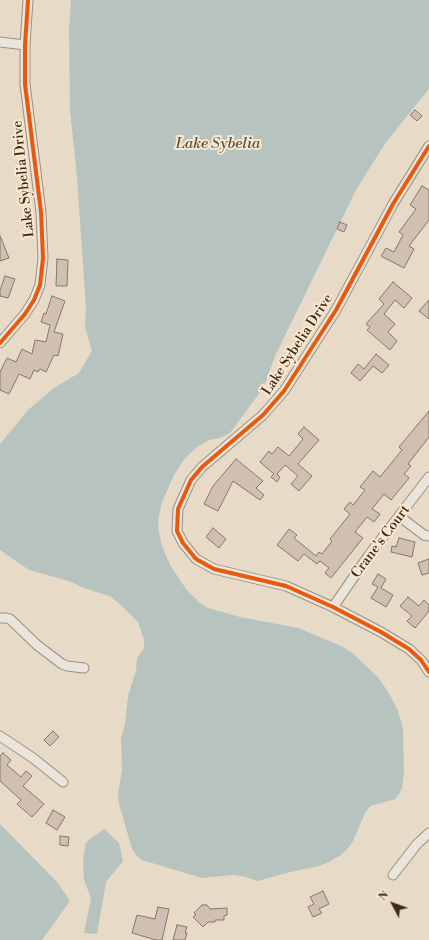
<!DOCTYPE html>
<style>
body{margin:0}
#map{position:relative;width:429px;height:940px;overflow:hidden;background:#e7dac7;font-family:"Libre Bodoni",serif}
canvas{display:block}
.north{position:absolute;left:373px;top:884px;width:40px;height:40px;-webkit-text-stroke:3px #f8e8d2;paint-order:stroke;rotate:311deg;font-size:11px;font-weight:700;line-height:16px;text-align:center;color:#3f2a10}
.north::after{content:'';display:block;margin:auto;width:14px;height:18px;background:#3f2a10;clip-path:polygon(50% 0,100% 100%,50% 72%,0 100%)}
</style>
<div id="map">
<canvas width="429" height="940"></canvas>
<div class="north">N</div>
</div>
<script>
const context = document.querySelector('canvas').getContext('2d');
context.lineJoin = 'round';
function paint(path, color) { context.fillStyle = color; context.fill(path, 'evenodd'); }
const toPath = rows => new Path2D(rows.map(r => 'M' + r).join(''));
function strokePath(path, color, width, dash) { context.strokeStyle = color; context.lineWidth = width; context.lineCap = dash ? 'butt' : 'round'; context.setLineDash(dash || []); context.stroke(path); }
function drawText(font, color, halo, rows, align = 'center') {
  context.font = font + ' "Libre Bodoni",serif'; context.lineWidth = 4; context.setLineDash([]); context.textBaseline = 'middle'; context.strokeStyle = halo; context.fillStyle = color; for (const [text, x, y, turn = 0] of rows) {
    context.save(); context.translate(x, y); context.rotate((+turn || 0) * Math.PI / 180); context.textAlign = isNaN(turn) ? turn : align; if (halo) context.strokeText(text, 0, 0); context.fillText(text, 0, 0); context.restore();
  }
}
paint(toPath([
 [71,0,429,0,429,89,386,142,356,190,275,356,264,387,230,433,220,438,209,440,197,447,185,458,174,475,162,502,159,516,158,527,162,546,170,565,186,589,200,603,208,608,240,617,298,628,341,646,351,652,378,677,390,695,398,711,403,729,404,772,402,788,399,794,395,799,371,806,366,811,353,841,349,847,341,855,329,862,319,866,286,873,258,881,242,876,233,875,202,878,142,860,137,856,132,849,124,821,119,804,118,794,122,770,121,738,125,724,128,696,136,671,137,658,144,648,144,640,138,622,123,607,110,596,84,588,69,581,29,570,0,550,0,444,28,410,54,388,79,373,92,351,85,327,86,308,77,177,70,110,69,29],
 [0,824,58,883,70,901,42,940,0,940],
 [104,829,119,843,123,861,106,882,97,934,84,933,91,899,84,879,83,861,86,842]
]), '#b6c3bf');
const building = toPath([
 [415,110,422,116,417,121,410,115,415,110],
 [422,186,429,190,429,220,409,246,414,249,404,268,381,256,386,248,394,252,403,235,399,232,416,209,410,205,422,186],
 [340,222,347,225,344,232,337,229,340,222],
 [0,236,9,258,0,261,0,236],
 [57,259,68,260,67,286,56,286,57,259],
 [5,276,15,279,8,298,0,296,0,290,5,276],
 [393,282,412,298,404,308,395,300,384,314,395,324,388,332,397,341,390,350,367,330,370,327,366,324,384,304,379,299,393,282],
 [52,296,65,301,54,332,63,334,58,356,54,355,46,372,40,369,38,372,34,370,30,379,19,374,9,394,0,390,0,372,7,358,16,362,22,349,32,354,35,340,46,342,50,325,41,322,44,313,46,314,52,296],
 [429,300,429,319,419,311,429,300],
 [376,354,389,365,382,373,373,366,360,381,351,373,358,364,364,369,376,354],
 [429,411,429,437,408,464,411,466,404,474,409,478,391,500,384,494,372,509,380,514,374,522,367,517,355,532,363,538,331,578,325,573,329,568,320,561,317,564,304,554,298,561,277,545,289,529,297,535,294,538,316,556,319,552,322,554,332,541,330,539,350,514,344,509,350,502,353,505,365,490,360,487,373,471,380,477,402,450,399,447,429,411],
 [304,427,319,440,298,464,312,476,299,491,291,484,298,476,285,465,277,474,280,477,277,482,271,477,274,474,260,462,269,451,272,454,278,447,289,456,303,439,298,434,304,427],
 [236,459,263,481,256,488,264,495,260,500,233,481,218,511,204,504,213,486,236,459],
 [213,528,226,539,219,548,206,537,213,528],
 [399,538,415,542,412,557,391,552,392,546,396,547,399,538],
 [429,559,429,573,422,575,418,563,429,559],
 [378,574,386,579,381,588,393,595,386,607,371,598,378,587,372,584,378,574],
 [408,597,419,606,424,600,429,605,429,611,415,628,407,621,412,616,400,606,408,597],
 [53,731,59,737,50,746,44,740,53,731],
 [3,753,11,760,7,765,21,777,26,771,32,776,23,786,44,804,32,817,17,804,21,800,0,781,0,756,3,753],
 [53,810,65,817,57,830,46,823,53,810],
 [60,836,69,837,68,846,60,845,60,836],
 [323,891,329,904,319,909,322,913,313,917,308,907,314,904,310,897,323,891],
 [202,905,207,905,210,909,227,908,227,915,224,916,224,920,215,920,215,922,208,922,203,927,193,917,196,915,194,913,202,905],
 [158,907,169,909,162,940,156,940,132,933,137,915,155,919,158,907],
 [177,925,187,927,185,933,187,933,185,940,173,940,177,925]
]);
paint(building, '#d2bfb3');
strokePath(building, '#82786b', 1);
const minor = toPath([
 [0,42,25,45],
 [429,146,393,204,336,310,284,391,263,415,202,467,191,480,178,509,177,531,183,543,196,559,214,569,286,586,333,607,381,632,409,649,421,660,429,672],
 [0,343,25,314,34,300,40,285,43,258,41,212,25,84,25,45,28,0],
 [399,516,424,535,429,536],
 [333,607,369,555,429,477],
 [0,618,6,618,10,619,37,645,62,664,67,666,84,668],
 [0,736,33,758,63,782],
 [393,875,417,844,429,833]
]);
strokePath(minor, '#9b9082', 11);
strokePath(minor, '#ebe4db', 9);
strokePath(toPath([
 [429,146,393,204,336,310,284,391,263,415,202,467,191,480,178,509,177,531,183,543,196,559,214,569,286,586,333,607,381,632,409,649,421,660,429,672],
 [0,343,25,314,34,300,40,285,43,258,41,212,25,84,25,45,28,0]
]), '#e8590c', 4);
drawText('14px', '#3f2a10', '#f8e8d2', [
 ["Lake Sybelia Drive",24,179,-96],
 ["Lake Sybelia Drive",298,345,-57],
 ["Crane's Court",381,542,-53]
]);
drawText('italic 15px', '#584e3b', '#f8e8d2', [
 ["Lake Sybelia",218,144]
]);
</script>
